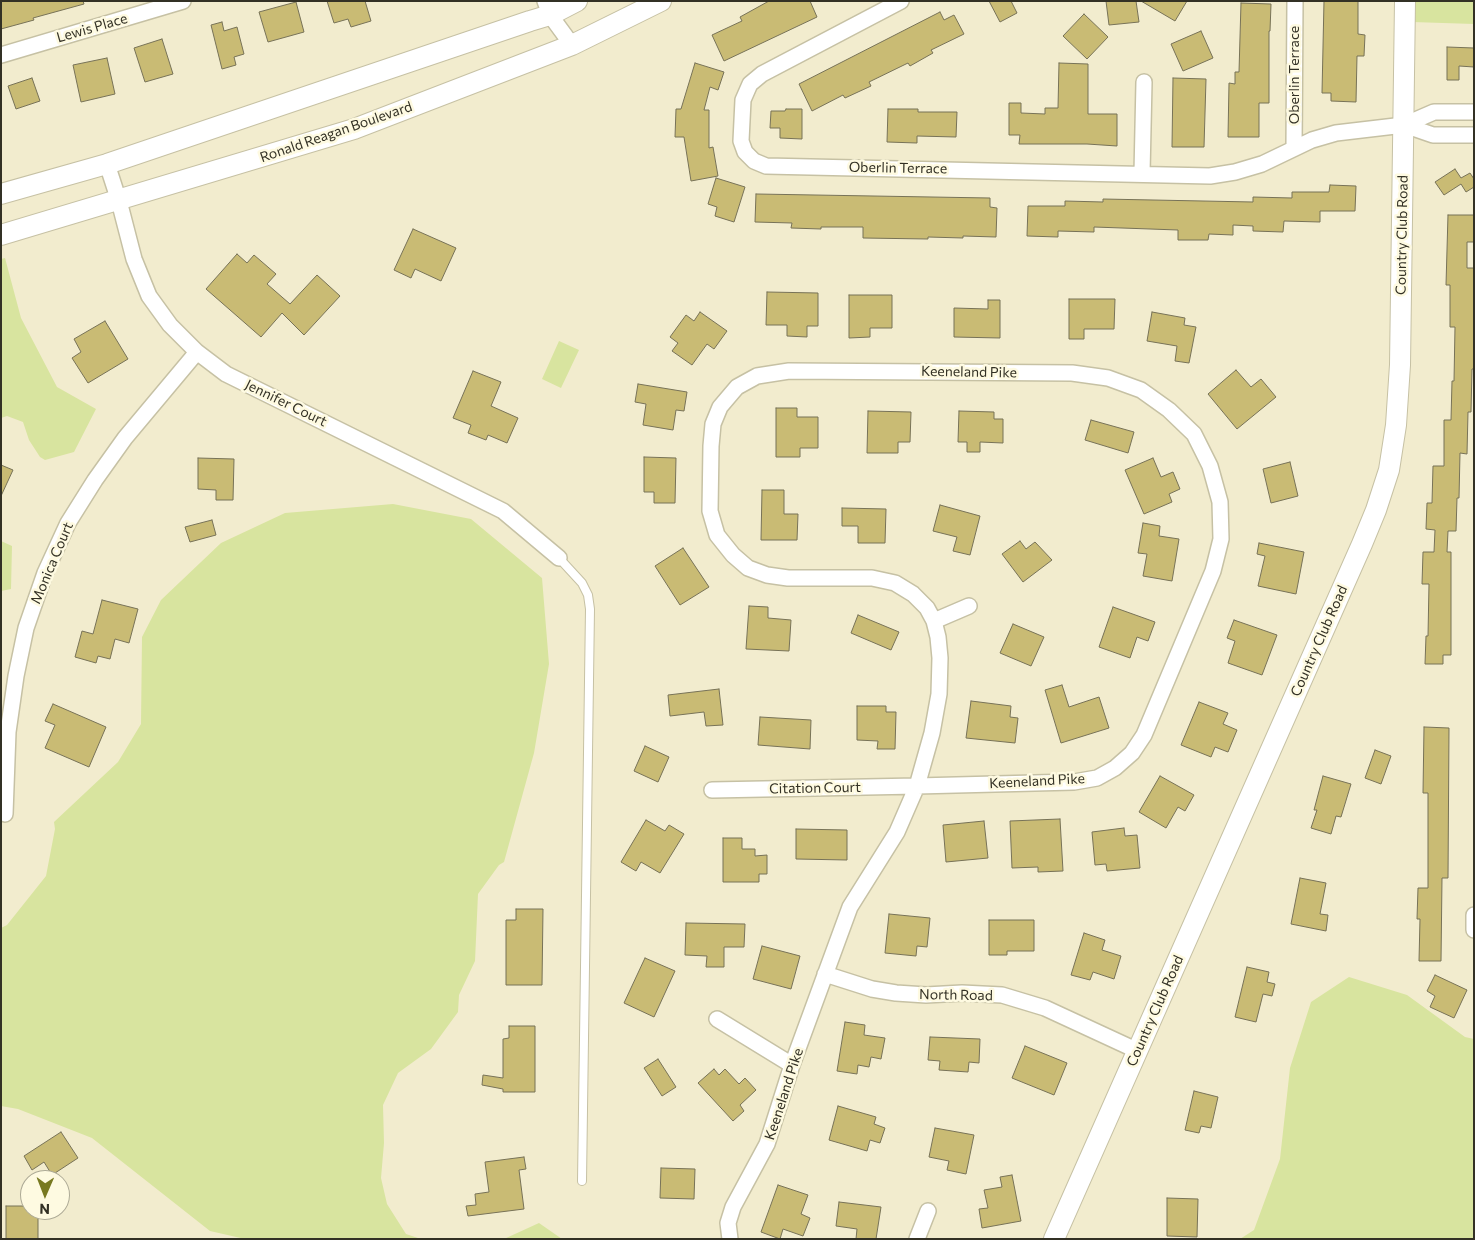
<!DOCTYPE html>
<style>
body{margin:0}
#map{position:relative;width:1475px;height:1240px;overflow:hidden;background:#f2ecce;font-family:Commissioner,sans-serif}
canvas{display:block}
.frame{position:absolute;inset:0;border:2px solid #333125;pointer-events:none}
.north{position:absolute;left:20px;top:1170px;width:50px;height:50px;box-sizing:border-box;background:#fefae1;border:1px solid #adaa96;border-radius:50%;rotate:181deg;font-size:14px;font-weight:700;line-height:20px;text-align:center;color:#333125}
.north::after{content:'';display:block;margin:auto;width:18px;height:22px;background:#787920;clip-path:polygon(50% 0,100% 100%,50% 72%,0 100%)}
</style>
<div id="map">
<canvas width="1475" height="1240"></canvas>
<div class="frame"></div>
<div class="north">N</div>
</div>
<script>
const context = document.querySelector('canvas').getContext('2d');
context.lineJoin = 'round';
function paint(path, color) { context.fillStyle = color; context.fill(path, 'evenodd'); }
const toPath = rows => new Path2D(rows.map(r => 'M' + r).join(''));
function strokePath(path, color, width, dash) { context.strokeStyle = color; context.lineWidth = width; context.lineCap = dash ? 'butt' : 'round'; context.setLineDash(dash || []); context.stroke(path); }
function drawText(font, color, halo, rows, align = 'center') {
  context.font = font + ' Commissioner,sans-serif'; context.lineWidth = 5; context.setLineDash([]); context.textBaseline = 'middle'; context.strokeStyle = halo; context.fillStyle = color; for (const [text, x, y, turn = 0] of rows) {
    context.save(); context.translate(x, y); context.rotate((+turn || 0) * Math.PI / 180); context.textAlign = isNaN(turn) ? turn : align; if (halo) context.strokeText(text, 0, 0); context.fillText(text, 0, 0); context.restore();
  }
}
paint(toPath([
 [1412,1,1474,1,1474,24,1412,22],
 [5,258,21,318,57,387,96,409,74,452,45,460,40,457,29,440,23,422,7,416,1,418,1,259],
 [559,341,579,350,561,388,542,379],
 [393,504,471,519,542,578,549,664,534,753,504,862,499,865,478,894,475,961,459,995,458,1012,431,1049,398,1073,383,1105,384,1143,381,1178,387,1204,406,1234,421,1239,245,1239,210,1231,92,1138,18,1109,1,1106,1,928,7,925,46,876,55,829,54,822,118,762,141,724,142,637,161,600,221,543,285,513],
 [1,541,12,546,11,589,1,591],
 [1349,977,1407,995,1465,1037,1474,1039,1474,1239,1240,1239,1254,1230,1280,1159,1290,1068,1311,1002],
 [539,1223,562,1239,504,1239]
]), '#d8e49f');
const building = toPath([
 [1,1,83,1,84,4,33,18,34,20,1,29,1,1],
 [327,1,365,1,371,21,351,27,348,19,334,23,327,1],
 [769,1,810,1,817,17,724,61,712,35,742,21,740,17,769,1],
 [989,1,1011,1,1017,13,1000,22,989,1],
 [1106,1,1136,1,1139,22,1109,25,1106,1],
 [1141,1,1187,1,1175,21,1141,1],
 [1324,1,1358,1,1358,34,1365,35,1364,56,1357,56,1356,102,1331,101,1331,93,1322,93,1324,1],
 [296,2,304,32,268,42,259,12,296,2],
 [1241,3,1271,4,1270,31,1269,31,1269,103,1259,103,1259,137,1228,137,1229,83,1235,84,1235,72,1239,72,1241,3],
 [940,12,944,20,954,15,964,34,931,50,933,53,910,66,908,63,869,82,871,86,845,98,843,95,812,111,799,84,940,12],
 [1084,14,1108,37,1087,59,1063,36,1084,14],
 [222,22,224,31,237,27,244,54,234,57,236,65,222,69,211,25,222,22],
 [1201,31,1213,58,1183,71,1171,44,1201,31],
 [162,39,173,74,145,82,134,48,162,39],
 [1447,47,1474,48,1474,67,1459,66,1459,80,1447,80,1447,47],
 [107,58,115,94,81,102,73,65,107,58],
 [695,63,724,72,718,90,710,87,704,110,709,110,709,148,713,147,718,176,691,181,684,137,675,137,676,109,681,109,695,63],
 [1059,63,1088,64,1088,114,1117,114,1117,146,1087,144,1019,144,1020,135,1009,135,1009,103,1021,103,1021,113,1045,114,1045,108,1058,108,1059,63],
 [32,78,40,101,16,109,8,86,32,78],
 [1173,78,1206,79,1204,147,1172,147,1173,78],
 [786,109,802,109,802,139,780,138,780,128,770,128,771,111,785,111,786,109],
 [888,109,918,109,918,112,957,112,956,137,917,136,917,143,887,142,888,109],
 [1455,169,1461,178,1470,173,1474,179,1474,187,1466,192,1461,184,1444,195,1435,182,1455,169],
 [716,178,745,187,734,222,715,216,717,207,708,204,716,178],
 [1330,185,1356,186,1355,211,1320,211,1320,222,1284,221,1283,232,1253,231,1253,226,1233,225,1233,235,1209,234,1208,240,1178,240,1178,230,1094,227,1094,232,1058,231,1058,237,1027,236,1028,206,1065,206,1065,201,1103,202,1103,199,1253,202,1253,197,1292,198,1292,192,1329,192,1330,185],
 [756,194,990,198,990,207,997,208,996,237,963,236,963,238,928,237,928,239,863,238,863,227,821,227,821,229,791,228,792,223,755,222,756,194],
 [1448,215,1474,215,1474,242,1467,242,1467,268,1474,268,1474,369,1472,369,1471,412,1468,412,1467,454,1460,453,1459,498,1457,498,1456,531,1448,531,1447,552,1451,552,1451,655,1443,655,1443,664,1425,664,1426,636,1428,636,1429,584,1422,584,1423,552,1434,552,1435,530,1426,529,1427,503,1432,503,1433,466,1444,466,1444,420,1451,420,1452,381,1454,381,1455,327,1450,327,1450,285,1446,285,1448,215],
 [413,229,456,248,441,281,415,269,411,278,394,270,413,229],
 [237,254,247,263,254,255,276,274,267,284,290,304,317,275,340,296,304,335,282,313,261,337,206,289,237,254],
 [767,292,818,293,818,326,807,326,807,337,787,336,787,325,766,325,767,292],
 [849,295,892,295,892,328,870,328,870,337,849,338,849,295],
 [1069,299,1115,299,1114,329,1084,329,1084,339,1069,339,1069,299],
 [988,300,1000,300,1000,338,954,337,954,308,988,309,988,300],
 [700,312,727,331,714,349,707,344,692,365,672,351,678,343,670,337,686,315,694,321,700,312],
 [1152,312,1185,318,1184,325,1196,327,1189,363,1175,361,1177,346,1147,341,1152,312],
 [105,321,128,359,88,383,72,358,81,352,74,339,105,321],
 [1236,370,1251,387,1261,379,1276,397,1237,429,1208,394,1236,370],
 [473,371,501,382,491,406,518,418,507,443,488,435,486,440,468,433,471,425,453,418,473,371],
 [638,384,687,392,684,411,676,410,673,430,643,425,646,404,635,402,638,384],
 [776,408,797,408,797,417,818,417,818,448,800,448,800,457,776,457,776,408],
 [868,411,911,412,910,442,898,442,898,453,867,453,868,411],
 [959,411,994,412,994,419,1003,419,1003,443,980,442,980,452,967,452,967,442,958,442,959,411],
 [1091,420,1134,432,1128,453,1085,440,1091,420],
 [644,457,676,458,675,503,654,503,654,492,644,492,644,457],
 [198,458,234,459,233,500,216,500,216,490,198,489,198,458],
 [1153,458,1161,477,1173,472,1180,489,1169,494,1172,502,1144,514,1125,470,1153,458],
 [1290,462,1298,496,1271,503,1263,469,1290,462],
 [1,465,13,470,1,496,1,465],
 [762,490,784,490,784,514,798,514,797,540,761,540,762,490],
 [940,505,980,516,970,555,953,551,957,537,933,531,940,505],
 [842,508,886,509,885,543,858,543,858,526,842,526,842,508],
 [212,520,216,535,190,542,185,527,212,520],
 [1143,523,1160,526,1159,536,1179,539,1172,581,1143,576,1147,554,1138,553,1143,523],
 [1020,541,1026,549,1035,542,1052,560,1023,582,1002,554,1020,541],
 [1259,543,1304,552,1296,594,1258,586,1265,556,1257,554,1259,543],
 [683,548,709,587,680,605,655,566,683,548],
 [102,600,138,609,129,643,115,639,110,659,98,656,96,663,75,657,82,631,93,634,102,600],
 [749,606,768,607,768,618,791,620,789,651,746,649,749,606],
 [1113,607,1155,622,1148,641,1137,637,1130,658,1099,647,1113,607],
 [858,615,899,632,891,650,851,633,858,615],
 [1234,620,1277,635,1262,675,1228,663,1235,641,1227,638,1234,620],
 [1013,624,1044,637,1031,666,1000,653,1013,624],
 [1062,685,1069,707,1099,697,1109,728,1061,743,1045,690,1062,685],
 [719,689,723,725,706,726,704,712,670,716,668,695,719,689],
 [971,701,1011,706,1010,717,1018,718,1015,743,966,738,971,701],
 [1199,702,1228,713,1223,724,1237,730,1228,752,1215,747,1211,757,1181,745,1199,702],
 [53,704,106,727,89,767,45,748,55,725,45,721,53,704],
 [857,706,886,706,886,712,896,712,895,749,877,749,878,741,857,740,857,706],
 [760,717,811,720,810,749,758,745,760,717],
 [1424,727,1449,728,1448,878,1442,878,1441,961,1419,961,1420,919,1417,919,1418,888,1428,888,1428,793,1423,793,1424,727],
 [645,746,669,757,658,782,634,771,645,746],
 [1375,750,1391,756,1381,784,1365,778,1375,750],
 [1160,776,1194,795,1185,811,1178,807,1166,828,1139,812,1160,776],
 [1323,776,1351,784,1341,817,1336,816,1331,834,1311,828,1317,810,1314,810,1323,776],
 [1060,819,1063,871,1038,872,1038,867,1012,868,1010,821,1060,819],
 [646,820,665,831,669,825,684,834,660,873,641,862,636,871,621,862,646,820],
 [984,821,988,858,946,862,943,825,984,821],
 [1124,828,1125,836,1137,835,1140,868,1107,871,1106,864,1095,865,1092,832,1124,828],
 [796,829,847,830,847,860,796,859,796,829],
 [723,838,742,838,742,849,755,849,755,856,767,855,767,874,759,874,759,882,723,882,723,838],
 [1300,878,1326,883,1320,914,1328,915,1326,931,1291,924,1300,878],
 [516,909,543,909,542,985,506,985,506,920,516,920,516,909],
 [889,914,930,918,927,947,917,946,916,956,885,953,889,914],
 [989,920,1034,920,1034,951,1007,951,1007,955,989,955,989,920],
 [686,923,745,924,744,947,724,947,724,967,706,967,707,956,685,955,686,923],
 [1084,933,1105,940,1102,950,1121,956,1114,979,1093,972,1090,980,1071,975,1084,933],
 [762,946,800,956,791,989,753,979,762,946],
 [645,958,675,971,654,1017,624,1003,645,958],
 [1247,967,1269,972,1267,982,1275,984,1272,996,1263,994,1256,1022,1235,1017,1247,967],
 [1435,975,1467,990,1454,1018,1430,1007,1435,996,1427,991,1435,975],
 [845,1022,865,1025,864,1035,885,1038,881,1059,871,1057,869,1067,858,1065,857,1074,837,1071,845,1022],
 [509,1026,535,1026,535,1092,503,1092,503,1089,482,1085,483,1075,503,1078,503,1039,509,1038,509,1026],
 [930,1037,980,1039,979,1063,969,1062,968,1072,939,1070,940,1061,928,1060,930,1037],
 [1025,1046,1067,1063,1054,1095,1012,1078,1025,1046],
 [658,1059,676,1087,662,1096,644,1068,658,1059],
 [714,1069,719,1075,725,1069,739,1084,745,1078,756,1090,740,1105,744,1111,733,1121,698,1083,714,1069],
 [1194,1091,1218,1097,1211,1128,1201,1126,1199,1133,1185,1130,1194,1091],
 [838,1106,876,1117,874,1124,885,1128,880,1143,870,1140,867,1151,829,1140,838,1106],
 [935,1128,974,1135,966,1174,947,1170,949,1161,929,1157,935,1128],
 [61,1132,78,1158,52,1175,44,1162,32,1170,24,1156,61,1132],
 [524,1157,526,1169,519,1170,524,1209,468,1216,466,1206,476,1205,475,1194,489,1192,485,1162,524,1157],
 [661,1168,695,1169,694,1199,660,1198,661,1168],
 [1012,1175,1021,1221,982,1228,979,1209,988,1208,984,1190,1002,1187,1000,1177,1012,1175],
 [778,1185,808,1195,801,1214,810,1218,803,1236,783,1229,780,1239,761,1232,778,1185],
 [1167,1198,1198,1199,1197,1237,1167,1236,1167,1198],
 [839,1202,881,1207,876,1239,856,1239,857,1229,836,1226,839,1202],
 [6,1206,30,1206,30,1210,38,1210,38,1239,6,1239,6,1206]
]);
paint(building, '#c9bb74');
strokePath(building, '#777257', 1);
const service = toPath([
 [559,558,582,583,588,595,590,609,582,1181]
]);
const minor = toPath([
 [545,1,550,15,572,45],
 [901,1,762,74,750,84,743,100,741,141,745,152,754,161,766,166,1210,176,1235,172,1262,164,1312,140,1336,133,1404,125,1434,112,1474,112],
 [1,55,183,1],
 [1404,125,1433,135,1474,135],
 [1294,148,1295,1],
 [107,164,119,201,134,259,149,296,170,325,197,352,226,374,503,511,559,558],
 [1142,173,1144,82],
 [934,621,969,606],
 [712,790,917,786,1074,782,1097,778,1115,768,1132,753,1144,735,1213,571,1221,539,1220,502,1210,466,1194,434,1169,410,1141,390,1108,378,1072,373,789,371,757,376,737,387,720,407,713,424,711,446,710,511,717,535,733,555,748,568,767,575,788,578,872,578,895,583,913,594,927,608,934,621,938,637,940,658,939,694,932,733,917,786,897,832,850,907,792,1065,767,1144,733,1207,728,1223,730,1239],
 [5,814,8,732,16,676,26,628,45,573,68,523,95,480,125,438,197,352],
 [1474,915,1474,930],
 [825,974,872,989,896,993,926,995,962,993,1002,995,1045,1008,1138,1051],
 [717,1019,792,1065],
 [917,1239,928,1211]
]);
const secondary = toPath([
 [1,194,107,164,530,21,550,15,577,1],
 [1,235,354,129,572,45,661,1],
 [1054,1239,1362,544,1376,510,1389,470,1396,425,1400,365,1405,1]
]);
strokePath(service, '#c6c1a4', 10);
strokePath(minor, '#c6c1a4', 18);
strokePath(secondary, '#c6c1a4', 22);
strokePath(service, '#fff', 8);
strokePath(minor, '#fff', 15);
strokePath(secondary, '#fff', 20);
drawText('14px', '#333125', '#fefae1', [
 ["Lewis Place",92,28,-16],
 ["Oberlin Terrace",1294,75,-90],
 ["Ronald Reagan Boulevard",336,132,-19],
 ["Oberlin Terrace",898,168,1],
 ["Country Club Road",1402,235,-89],
 ["Keeneland Pike",969,372,1],
 ["Jennifer Court",286,403,26],
 ["Monica Court",52,563,-67],
 ["Country Club Road",1319,641,-66],
 ["Keeneland Pike",1037,781,-3],
 ["Citation Court",815,788,-1],
 ["North Road",956,995,1],
 ["Country Club Road",1155,1011,-66],
 ["Keeneland Pike",784,1094,-72]
]);
</script>
